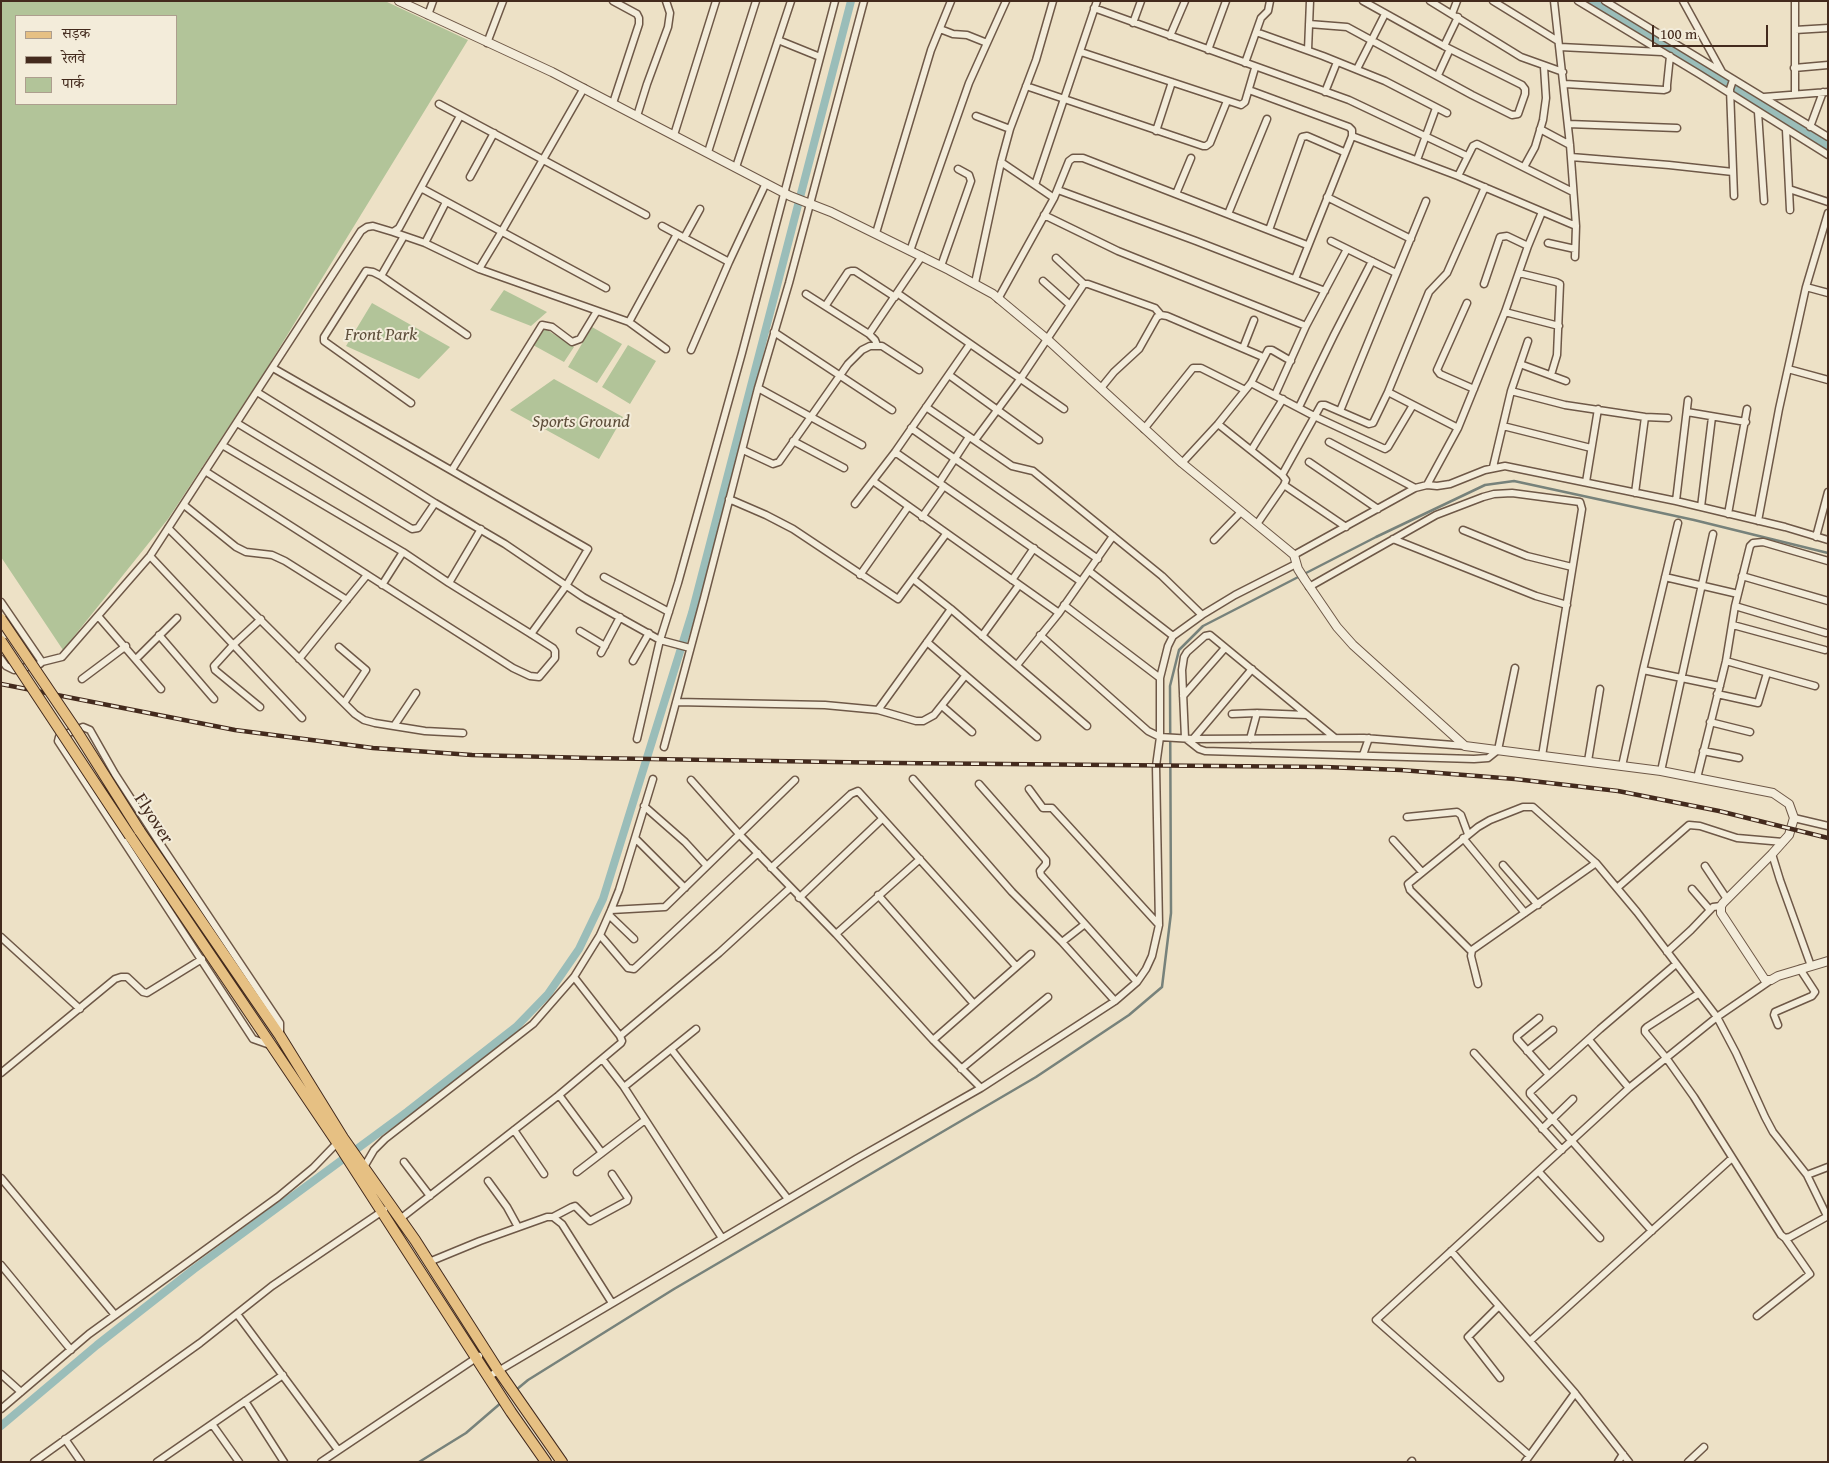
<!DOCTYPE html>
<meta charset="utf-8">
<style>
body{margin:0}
#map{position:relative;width:1829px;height:1463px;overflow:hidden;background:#ede1c6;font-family:"Gentium Book Plus","Noto Serif Devanagari",serif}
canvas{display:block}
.frame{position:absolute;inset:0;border:2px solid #432a1d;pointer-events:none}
.legend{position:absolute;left:15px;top:15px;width:162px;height:90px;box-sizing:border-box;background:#f3ecda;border:1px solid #ad9e8e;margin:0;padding:6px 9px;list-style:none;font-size:15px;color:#432a1d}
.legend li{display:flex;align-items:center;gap:10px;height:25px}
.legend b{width:25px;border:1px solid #ad9e8e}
.scale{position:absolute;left:1652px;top:25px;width:116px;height:22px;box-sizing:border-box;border:2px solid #432a1d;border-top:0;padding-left:6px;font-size:15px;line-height:18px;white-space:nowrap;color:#432a1d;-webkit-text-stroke:4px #f3ecda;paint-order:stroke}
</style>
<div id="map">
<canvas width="1829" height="1463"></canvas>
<div class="frame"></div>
<ul class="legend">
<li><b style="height:6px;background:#e6c083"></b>सड़क</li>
<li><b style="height:6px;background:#432a1d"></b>रेलवे</li>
<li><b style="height:14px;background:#b2c499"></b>पार्क</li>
</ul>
<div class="scale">100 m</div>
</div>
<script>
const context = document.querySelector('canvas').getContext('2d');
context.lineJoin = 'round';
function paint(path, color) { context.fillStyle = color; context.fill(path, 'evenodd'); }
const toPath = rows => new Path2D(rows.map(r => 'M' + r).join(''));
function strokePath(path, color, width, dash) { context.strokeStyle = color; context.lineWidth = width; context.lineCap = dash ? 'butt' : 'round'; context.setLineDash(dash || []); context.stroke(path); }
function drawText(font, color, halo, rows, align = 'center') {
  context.font = font + ' "Gentium Book Plus",serif'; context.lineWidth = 4; context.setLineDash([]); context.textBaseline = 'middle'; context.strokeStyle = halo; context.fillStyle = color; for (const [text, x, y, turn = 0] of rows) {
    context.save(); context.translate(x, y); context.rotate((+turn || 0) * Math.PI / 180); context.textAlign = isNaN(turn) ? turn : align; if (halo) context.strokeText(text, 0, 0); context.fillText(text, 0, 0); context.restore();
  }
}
paint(toPath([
 [1,1,385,1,468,40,264,373,168,519,63,650,1,557],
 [16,16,176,16,176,104,16,104],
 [504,290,547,312,531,326,490,310],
 [372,303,450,347,419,379,346,346],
 [592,327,622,344,597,383,568,367],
 [544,328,574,347,564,362,533,345],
 [628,345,656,361,630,404,602,387],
 [554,379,623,417,599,459,510,410]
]), '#b2c499');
strokePath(toPath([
 [516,1390,528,1380,674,1289,1036,1077,1129,1015,1162,987,1171,913,1170,686,1179,650,1203,626,1376,537,1485,485,1514,481,1694,520,1828,553],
 [419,1462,466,1433,502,1402]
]), '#77827b', 2.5);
strokePath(toPath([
 [1591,1,1828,146],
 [1,1426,97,1345,194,1269,407,1112,516,1027,548,994,579,949,603,899,692,613,851,1]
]), '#9abdb9', 8);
const minor = toPath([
 [1430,1,1521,57,1563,72],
 [1493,1,1558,41],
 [1554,1,1570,145,1576,226,1575,257],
 [1578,1,1699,74,1828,155],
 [1605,1,1828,137],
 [1683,1,1722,72],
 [1094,8,1349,100,1467,156],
 [1452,14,1457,1],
 [428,15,433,1],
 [1133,23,1141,1],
 [1309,24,1347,27,1472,95,1512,115,1518,114,1525,94,1525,89,1522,85,1444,46,1363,1],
 [940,29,953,34,967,35,987,43],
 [1795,30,1828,28],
 [1256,32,1323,56,1385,81,1447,113],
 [1170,36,1185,1],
 [778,40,820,57],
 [487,43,503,1],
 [1444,46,1458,17],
 [1560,47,1662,52],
 [1208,50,1226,1],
 [1308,50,1310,1],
 [1081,52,1241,105,1245,102,1255,68],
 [1245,63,1261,18,1268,11,1270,1],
 [1794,68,1828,65],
 [1357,69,1385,14],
 [1438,75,1450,49],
 [1733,80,1730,89,1734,196],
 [1565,84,1664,90,1667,89,1667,85,1670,56],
 [1026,86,1203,146,1206,146,1210,143,1227,101],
 [1249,90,1349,127,1352,130,1352,136,1295,279],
 [1325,92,1337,62],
 [1795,94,1795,1],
 [1764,97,1828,92],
 [613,103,639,24,639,18,637,14,613,1],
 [439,104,646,215],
 [1758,112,1764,201],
 [637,116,647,84,668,27,670,13,666,1],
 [976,116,1010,129],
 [1568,124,1677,128],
 [1810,127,1823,92],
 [1540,129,1570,145],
 [1786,130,1790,210],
 [1156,131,1172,82],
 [674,135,716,1],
 [1352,136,1458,176,1576,226],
 [708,152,756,1],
 [1571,157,1669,165,1733,172],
 [1417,160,1436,108],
 [1001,162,1054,198],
 [736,167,791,1],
 [1524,167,1535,147,1543,120,1546,98,1544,67],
 [1458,176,1473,146,1477,144,1573,192],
 [470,177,494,133],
 [1035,185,1097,1],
 [421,188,606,288],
 [1789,189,1828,202],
 [1058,190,1196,241,1325,291],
 [1176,194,1191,158],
 [1327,197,1411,239],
 [1228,214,1267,119],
 [1044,215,1118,251,1306,326],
 [662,226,729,262],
 [1269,230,1302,137,1307,136,1344,152],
 [393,232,425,243,479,269,629,322,666,349],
 [876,233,931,50,951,1],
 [404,236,381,276,467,335],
 [684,238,700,209],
 [1331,241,1396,273],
 [425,243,446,202],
 [1548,243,1575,249],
 [1528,246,1542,212],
 [910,251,969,83,1006,1],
 [1056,258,1084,284],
 [941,266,971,181,969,175,958,169],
 [479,269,502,231,584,88],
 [1519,273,1556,282,1560,284,1557,355,1551,375],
 [381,276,373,272,366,271,324,337,324,341,411,403],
 [1043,281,1070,305],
 [975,283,1001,162,1010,129,1036,60,1053,1],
 [1806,287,1828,293],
 [897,293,1064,409],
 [806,294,869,334,875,340,877,345],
 [998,299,1054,198,1069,161,1073,158,1083,158,1307,245],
 [1467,303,1437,370,1440,374,1474,389],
 [826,305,848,272,851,271,855,271,895,297],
 [1505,312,1559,326],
 [629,322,677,234],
 [774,332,892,410],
 [869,334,922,256],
 [1243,348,1254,320],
 [691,350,729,262,766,183],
 [1520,364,1566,381],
 [273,368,588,549,566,586,531,634],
 [1788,369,1828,380],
 [949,375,1039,440],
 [1251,383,1314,416,1385,449,1388,447,1413,405],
 [758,388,862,445],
 [1101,388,1114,372,1139,349,1157,317,1161,315,1167,316,1263,357],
 [1511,391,1565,405,1645,417,1668,418],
 [257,392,435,503,505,544,583,597,660,640,690,648],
 [1388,392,1458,428],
 [1275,395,1306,326,1347,249],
 [926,407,1012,466,1033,471,1162,576,1202,615],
 [1299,407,1334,335,1372,261],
 [1340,411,1426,201],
 [1687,412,1746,422],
 [237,423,412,529,418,528,435,503],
 [1218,424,1282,475],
 [1503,426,1591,448],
 [911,428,1098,559],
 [1144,429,1193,368,1201,368,1245,390],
 [975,440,1021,378,1084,284,1088,284,1155,308,1161,315],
 [793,441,844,468],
 [1329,442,1415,488],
 [1252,449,1283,399],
 [743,450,773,464,779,462,848,364,862,350,870,346,882,346,919,370],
 [895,452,1080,581],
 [1309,462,1378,509],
 [1182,463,1218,424,1251,383,1268,350,1272,350,1291,361],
 [1493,467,1511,391,1528,341],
 [452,470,542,325,552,327,572,342,580,339,597,311],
 [205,471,513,668,530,676,539,677,555,658,555,651,553,648,531,634,449,583,403,552,222,445],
 [873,481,1059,613],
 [1586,482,1598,409],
 [939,483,969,437],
 [1284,485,1346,527],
 [1427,485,1458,428,1505,312,1528,246,1507,236,1500,237,1484,284],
 [1635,493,1645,417],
 [729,499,766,515,793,529,898,599,946,534],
 [1676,501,1688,400],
 [855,504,895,452,970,344],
 [184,505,236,547,246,552,272,555,285,561,347,600],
 [1701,507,1712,417],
 [1728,514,1747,409],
 [922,517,944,486],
 [1758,521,1779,409,1806,287,1828,213],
 [1257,524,1284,485,1286,480,1282,475,1321,405,1325,405,1369,424,1373,423,1388,392,1429,292,1447,273,1485,187],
 [168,528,355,714,364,720,375,723,425,731,463,733],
 [1463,530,1527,556,1572,567],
 [1816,537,1828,492],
 [1393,539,1536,596,1567,605],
 [1214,540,1241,512],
 [1294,555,1415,488,1427,485,1437,486,1450,484,1485,470,1505,466,1676,501,1785,527,1828,540],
 [150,556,302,718],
 [1089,571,1173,636],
 [860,575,908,507],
 [1742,576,1828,601],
 [604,577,669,612],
 [1665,577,1738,594],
 [913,579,951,609,1087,726],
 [1012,580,1034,548],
 [449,583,481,529],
 [382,585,403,552],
 [1309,587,1436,515,1483,497,1494,494,1512,493,1580,502,1582,509,1542,756],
 [1,602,42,662,40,664,14,670,6,666,1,659],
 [1064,605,1160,678],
 [1735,606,1826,633],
 [98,616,161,689],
 [1733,625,1825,650],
 [580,631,605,646],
 [159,635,214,699],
 [1040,635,1148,731,1160,737,1193,739,1364,738,1466,746],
 [982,636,1019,585],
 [927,642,1037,737],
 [339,647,366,670,344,703],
 [601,653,620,617],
 [136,659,177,618],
 [299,659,367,575],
 [633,661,649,633],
 [1726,661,1815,686],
 [42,662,62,657,150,556,361,231,367,227,373,226,393,232,399,228,460,116],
 [1017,665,1059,613,1113,536],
 [1643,670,1720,686],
 [82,679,126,646],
 [1717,694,1758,703,1767,673],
 [1183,696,1225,648],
 [676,702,825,705,878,710,916,721,923,721,934,715,965,676],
 [942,706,972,732],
 [260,707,215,670,214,666,234,644,261,619],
 [878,710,951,609],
 [1232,714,1257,713,1307,715],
 [1710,722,1750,732],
 [394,726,416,693],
 [1335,738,1210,635,1205,636,1187,652,1184,657,1182,670,1185,738,1199,749,1205,751,1474,759,1488,758,1498,750,1515,668],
 [637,739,660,640,678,583,742,353,835,1],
 [1193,739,1252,669],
 [1250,739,1257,713],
 [664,747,704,598,758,388,789,283,864,1],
 [1703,751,1739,758],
 [1363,755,1369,738],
 [1588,761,1600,689],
 [1622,766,1643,670,1678,523],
 [1661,771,1713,534],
 [1697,778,1726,661,1735,606,1750,546,1753,543,1763,542,1828,561],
 [913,779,1012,892,1062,942,1115,1001],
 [691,780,740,835,836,934,933,1040,981,1088],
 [979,784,1046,860,1046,864,1040,871,1041,875,1137,982],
 [1029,789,1043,808,1052,808,1159,925],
 [644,806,685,842,707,866],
 [1407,817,1457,812,1461,815,1468,834],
 [1794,818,1828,826],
 [635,838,685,888],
 [1463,838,1525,913],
 [1393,840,1422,872],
 [1772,854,1780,880,1811,966],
 [1503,865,1538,905],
 [1705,866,1727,899],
 [771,868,851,794,858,791,1016,966],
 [1617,888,1689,825,1700,826,1737,838,1783,842],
 [1692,889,1710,910],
 [878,895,974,1004],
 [799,898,882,819],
 [611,910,665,907,795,780],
 [609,915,634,939],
 [836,934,920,859],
 [600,935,628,968,634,969,758,853],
 [1,937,80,1009],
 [1062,942,1085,924],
 [1471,951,1410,890,1408,884,1478,827,1490,820,1523,807,1533,807,1596,863,1637,912,1717,1017,1736,1053,1765,1117,1773,1132,1807,1175,1827,1216],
 [1667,952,1691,930,1713,907,1721,906],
 [1478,984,1471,956,1472,950,1596,863],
 [1698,994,1647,1027,1645,1029,1645,1032,1667,1059,1694,1097,1781,1235,1785,1238,1790,1237,1828,1216],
 [1539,1018,1517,1036,1517,1039,1549,1075],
 [1778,1025,1774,1015,1775,1012,1812,996,1815,992,1800,969],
 [620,1036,719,953,790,888],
 [933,1040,1031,954],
 [1589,1040,1629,1088],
 [270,1045,253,1039,58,741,59,737,83,727,90,730,115,774,163,848,280,1023,280,1034],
 [671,1049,788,1199],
 [1527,1051,1553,1030],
 [1474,1053,1562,1150],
 [603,1060,624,1087,722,1238],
 [961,1069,1048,997],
 [1,1073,115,979,121,977,127,977,143,992,147,993,202,959],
 [624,1087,696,1029],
 [559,1095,602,1153],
 [1542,1129,1573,1099],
 [514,1130,544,1174],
 [404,1162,430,1196],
 [364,1167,374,1150,385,1139,533,1024,574,977,600,935,611,910,619,890,653,779],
 [577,1172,645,1120],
 [1539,1172,1600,1238],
 [1807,1175,1828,1167],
 [1,1178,115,1315],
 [488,1181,507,1207,518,1227],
 [553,1217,572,1207,575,1206,590,1221,627,1201,628,1198,612,1174],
 [400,1219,559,1095,621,1043,622,1041,620,1036,574,977],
 [1652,1231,1530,1094,1530,1092,1600,1029,1676,964],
 [1451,1251,1575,1393,1629,1462],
 [429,1262,480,1241,547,1217,553,1217,562,1224,612,1303],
 [1,1265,71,1350],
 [1499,1306,1468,1337,1500,1378],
 [237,1314,338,1450],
 [1757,1316,1810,1274,1785,1238],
 [1530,1341,1731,1159],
 [1,1374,21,1392],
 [488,1377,856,1159,981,1088,1115,1001,1137,982,1146,969,1152,956,1159,925,1156,766,1160,737,1160,678,1168,646,1173,636,1202,615,1235,595,1296,564],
 [245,1401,284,1462],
 [1,1409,89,1334,278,1197,313,1168,338,1142],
 [212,1424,239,1462],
 [65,1439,81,1462],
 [1529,1455,1376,1320,1629,1088,1717,1017,1771,980],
 [34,1462,200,1343,272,1286,384,1210],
 [157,1462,283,1375],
 [321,1462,479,1356],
 [1411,1462,1412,1461],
 [1525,1462,1575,1393],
 [1618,1462,1623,1454],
 [1688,1462,1704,1447]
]);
const tertiary = toPath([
 [399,1,552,72,790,196,831,212,949,270,993,294,1047,339,1182,463,1288,550,1294,555,1298,569,1305,580,1337,627,1353,645,1465,746,1661,771,1773,793,1789,804,1794,818,1789,835,1772,854,1723,903,1721,906,1721,913,1765,980,1771,980,1778,976,1828,961]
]);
const primary = toPath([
 [139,830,280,1036,343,1138,415,1240,498,1370,562,1462],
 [130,836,340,1147,511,1412,546,1462]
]);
strokePath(minor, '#6e5847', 9);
strokePath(tertiary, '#6e5847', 10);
strokePath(primary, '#432a1d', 12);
strokePath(minor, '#f3ecda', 6);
strokePath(tertiary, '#f3ecda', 8);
strokePath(primary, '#e6c083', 10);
const rail = toPath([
 [1,684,235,730,373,748,472,755,590,758,896,763,1325,767,1401,770,1515,779,1618,791,1719,811,1828,838]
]);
strokePath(rail, '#432a1d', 4.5);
strokePath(rail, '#f3ecda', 2.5, [8]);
const primaryBridge = toPath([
 [1,619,76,730,139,830],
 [1,641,130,836]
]);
strokePath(primaryBridge, '#432a1d', 12, []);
strokePath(primaryBridge, '#e6c083', 10);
drawText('italic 18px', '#5f503c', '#f3ecda', [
 ["Front Park",381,335],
 ["Sports Ground",581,422]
]);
drawText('18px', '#432a1d', '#f3ecda', [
 ["Flyover",153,819,57]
]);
</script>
